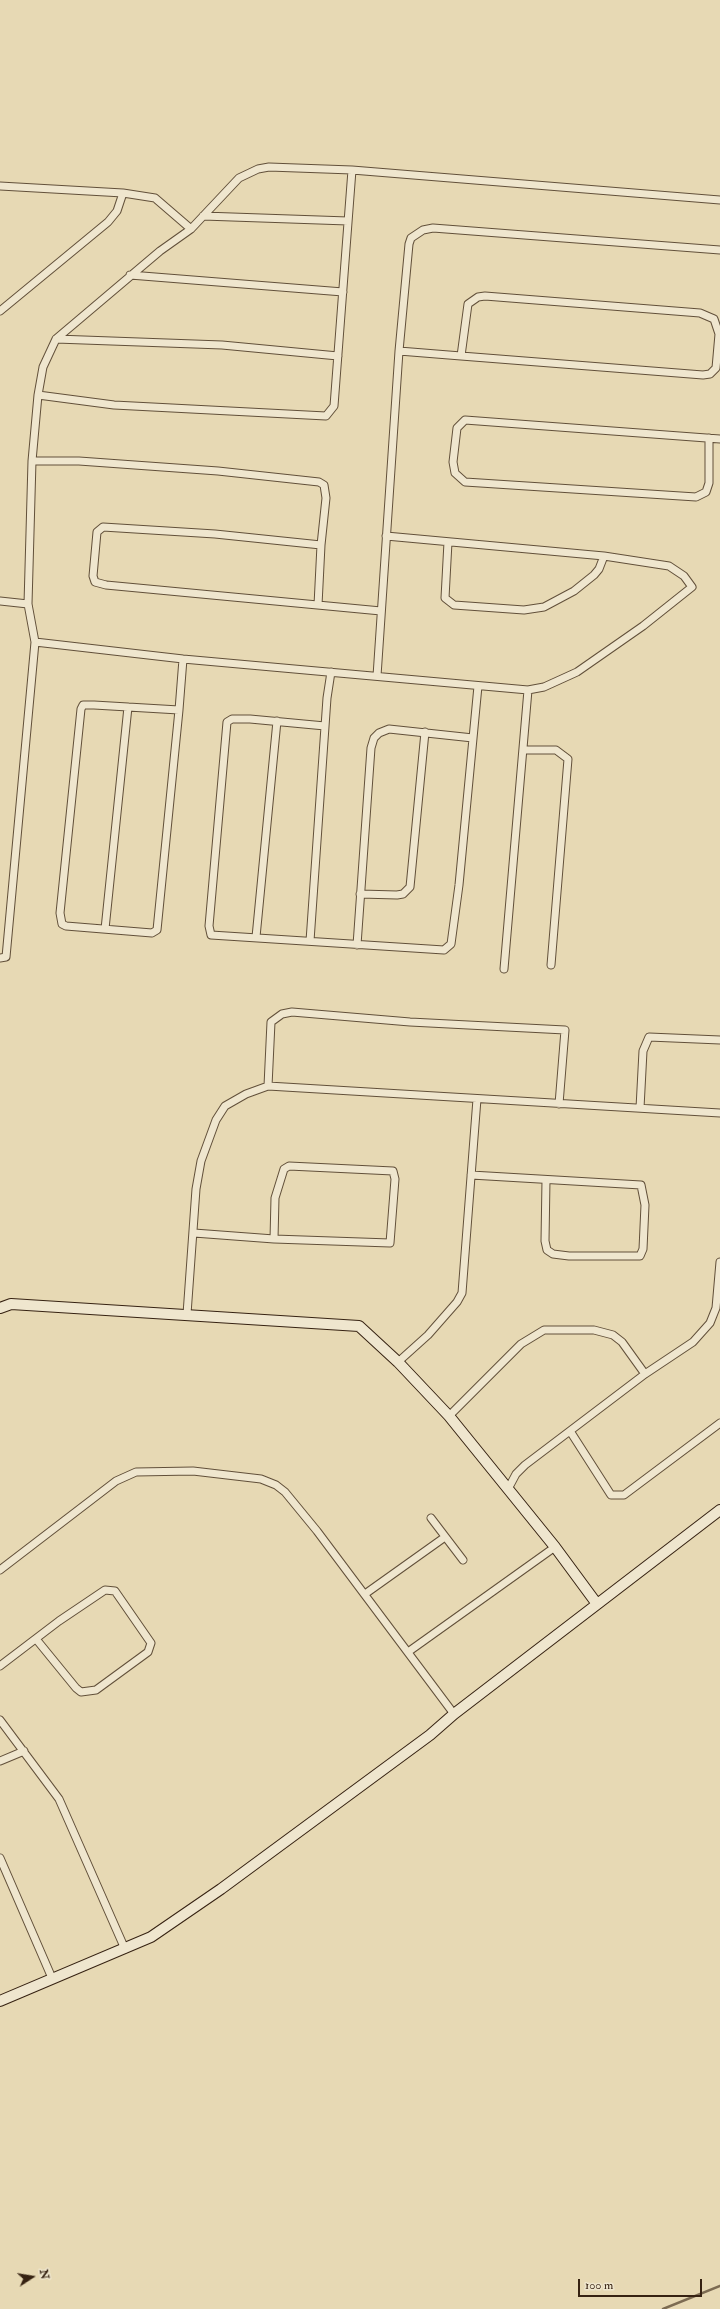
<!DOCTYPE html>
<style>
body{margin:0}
#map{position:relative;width:720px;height:2309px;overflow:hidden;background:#e7d9b4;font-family:"IM FELL Double Pica",serif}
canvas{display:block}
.north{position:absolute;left:12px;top:2257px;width:40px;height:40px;-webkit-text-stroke:3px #efe6ce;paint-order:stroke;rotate:78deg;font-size:11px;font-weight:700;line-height:16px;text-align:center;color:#362212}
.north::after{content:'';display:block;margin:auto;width:14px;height:18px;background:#362212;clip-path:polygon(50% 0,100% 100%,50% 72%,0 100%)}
.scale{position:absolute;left:578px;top:2279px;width:124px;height:18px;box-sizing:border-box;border:2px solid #362212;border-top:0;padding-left:5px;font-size:12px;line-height:14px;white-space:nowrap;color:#362212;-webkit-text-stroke:3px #efe6ce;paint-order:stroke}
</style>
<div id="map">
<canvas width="720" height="2309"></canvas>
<div class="north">N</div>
<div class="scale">100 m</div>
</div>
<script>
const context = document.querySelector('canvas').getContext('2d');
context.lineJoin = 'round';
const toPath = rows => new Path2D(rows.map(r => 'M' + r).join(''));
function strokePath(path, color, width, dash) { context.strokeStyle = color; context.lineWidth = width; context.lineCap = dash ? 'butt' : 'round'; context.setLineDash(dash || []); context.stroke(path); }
strokePath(toPath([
 [663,2309,720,2286]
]), '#7c6b52', 2.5);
const street = toPath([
 [0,186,123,193,155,198,191,229],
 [203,216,348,221],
 [130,275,343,292],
 [0,311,108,222,117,211,123,193],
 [56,339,222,345,338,356],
 [399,351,461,356,468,304,478,297,485,296,700,313,714,319,719,334,716,368,710,374,703,375,461,356],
 [38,395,114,405,326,416,334,406,352,170],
 [709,438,709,483,706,492,696,497,465,482,455,473,453,462,457,428,465,420,720,439],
 [32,461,79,461,218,471,319,482,324,485,326,498,321,545,318,605],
 [448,542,445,598,454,605,524,610,544,607,574,591,594,575,599,569,604,556],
 [321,545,215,534,103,527,97,532,93,576,95,582,106,585,381,611],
 [0,601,28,604],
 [35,642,183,659,528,690,544,687,577,672,643,626,692,587,684,576,669,566,604,556,386,536],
 [377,676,399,351,409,244,411,238,423,230,433,228,720,250],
 [179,710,94,705,83,705,81,709,60,913,62,924,66,926,152,933,157,930,179,710,183,659],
 [325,726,250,719,232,719,227,722,209,926,211,935,444,950,451,944,459,885,478,686],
 [523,750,556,750,568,759,551,965],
 [360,894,397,895,403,894,410,887,425,732],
 [105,929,128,707],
 [256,937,277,721],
 [310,941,327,698,331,672],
 [357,945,371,748,374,738,379,733,389,729,473,738],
 [0,958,6,957,34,653,35,642,28,604,32,461,38,395,43,367,56,339,160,251,191,229,239,178,258,169,269,167,352,170,720,200],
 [504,969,528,690],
 [268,1086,271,1022,282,1014,292,1012,410,1022,565,1030,559,1104],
 [640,1108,643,1051,649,1037,720,1040],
 [471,1175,641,1185,645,1205,643,1249,640,1256,569,1256,553,1254,547,1250,545,1241,546,1180],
 [194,1233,274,1239,390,1243,395,1179,393,1171,289,1166,284,1169,275,1198,274,1239],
 [187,1314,196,1189,201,1161,216,1120,225,1106,246,1094,268,1086,720,1113],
 [398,1362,428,1335,457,1302,462,1293,477,1099],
 [449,1416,521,1344,544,1330,594,1330,613,1335,622,1342,645,1374],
 [570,1431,611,1495,624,1495,720,1423],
 [508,1489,516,1474,525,1465,645,1374,693,1342,710,1323,716,1308,720,1262],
 [431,1518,463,1560],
 [0,1570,116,1481,136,1472,193,1471,261,1479,276,1485,285,1492,317,1531,454,1714],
 [365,1594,445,1537],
 [408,1652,555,1547],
 [0,1666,59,1621,105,1590,115,1591,151,1643,148,1652,96,1690,81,1692,76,1688,36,1639],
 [0,1720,59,1799,125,1949],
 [0,1761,24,1751],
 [0,1858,52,1978]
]);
const secondary = toPath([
 [0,1308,11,1304,359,1326,398,1362,449,1416,555,1547,597,1604],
 [0,2001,151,1937,221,1889,430,1735,454,1714,720,1510]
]);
strokePath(street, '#62503a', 9);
strokePath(secondary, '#362212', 12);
strokePath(street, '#efe6ce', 7);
strokePath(secondary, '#efe6ce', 10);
</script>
